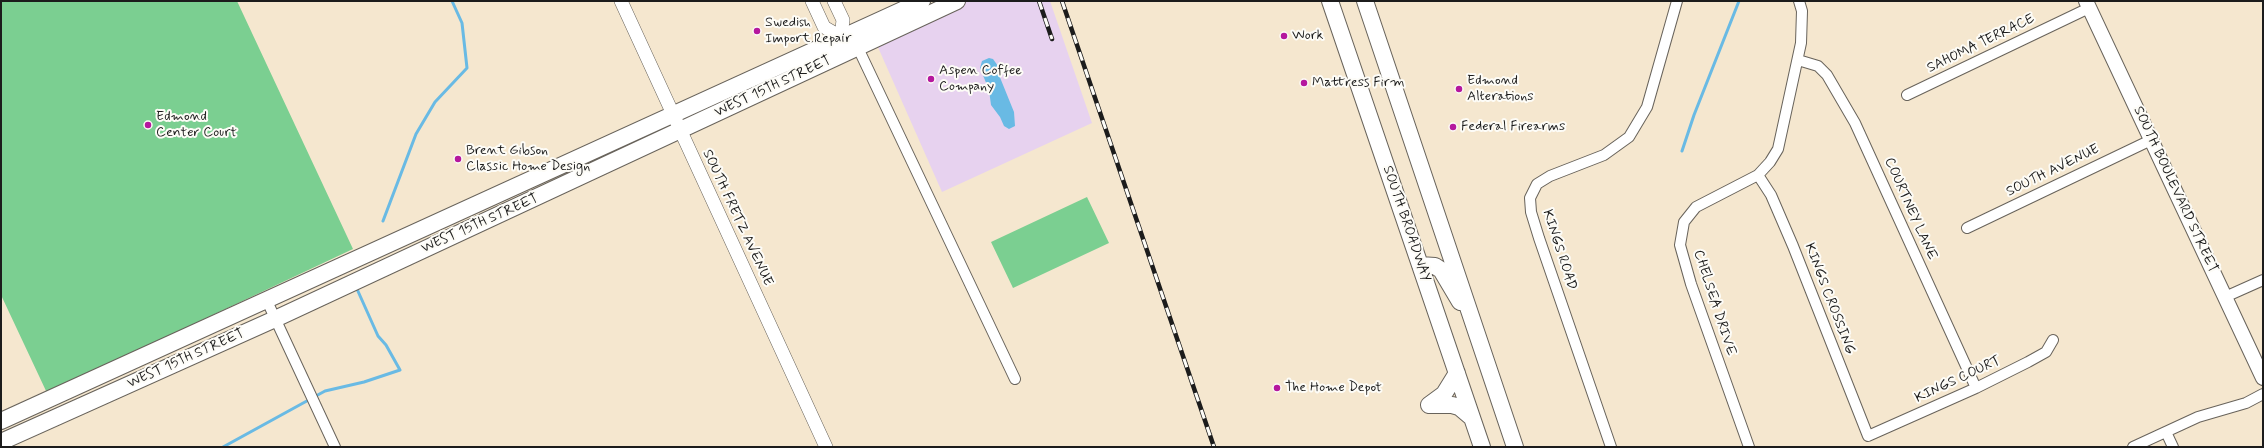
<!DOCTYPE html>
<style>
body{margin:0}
#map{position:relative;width:2264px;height:448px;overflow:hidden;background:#f5e7cf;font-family:Mynerve,sans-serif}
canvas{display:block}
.frame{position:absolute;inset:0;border:2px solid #1c1c1c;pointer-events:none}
</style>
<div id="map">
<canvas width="2264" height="448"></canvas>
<div class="frame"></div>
</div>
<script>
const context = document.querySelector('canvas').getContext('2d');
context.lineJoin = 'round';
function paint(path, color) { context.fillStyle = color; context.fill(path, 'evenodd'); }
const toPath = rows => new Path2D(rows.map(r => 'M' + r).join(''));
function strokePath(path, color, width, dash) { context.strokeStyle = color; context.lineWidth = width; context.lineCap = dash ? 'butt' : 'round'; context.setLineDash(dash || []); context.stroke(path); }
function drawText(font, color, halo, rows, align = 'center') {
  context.font = font + ' Mynerve,sans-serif'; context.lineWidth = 4; context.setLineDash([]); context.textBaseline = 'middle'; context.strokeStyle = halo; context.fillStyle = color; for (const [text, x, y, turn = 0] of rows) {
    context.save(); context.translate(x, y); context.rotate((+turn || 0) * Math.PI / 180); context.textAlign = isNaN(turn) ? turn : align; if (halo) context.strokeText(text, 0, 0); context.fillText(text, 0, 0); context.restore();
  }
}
paint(toPath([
 [966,1,1050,1,1092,123,942,192,877,45]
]), '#e7d2ef');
paint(toPath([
 [1,1,237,1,353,249,47,393,1,295],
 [1087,197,1109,243,1013,288,991,242]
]), '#7bcf91');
paint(toPath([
 [989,58,993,59,998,66,999,75,1014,112,1015,126,1009,129,1004,126,1000,117,991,105,989,90,980,68,982,61]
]), '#69bae4');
strokePath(toPath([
 [1682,151,1694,115,1739,1],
 [383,221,416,134,435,102,467,68,462,23,452,1],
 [223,447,325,391,364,382,400,370,386,345,378,336,357,289]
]), '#69bae4', 3);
const minor = toPath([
 [858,48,1015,379],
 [1798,60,1818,66,1827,75,1855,123,1976,388],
 [1907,95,2089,8],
 [1758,175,1771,195,1793,246,1868,436,1976,388,2028,362,2046,352,2053,340],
 [1967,228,2151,140],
 [2225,297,2263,280],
 [267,301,335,447],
 [2166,432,2173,447],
 [1611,447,1539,238,1531,212,1530,198,1537,184,1550,176,1604,155,1629,137,1647,107,1677,1],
 [1749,447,1691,284,1680,245,1684,222,1696,207,1758,175,1770,162,1778,149,1801,43,1802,11,1799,1],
 [2133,447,2198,417,2246,403,2263,394]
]);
const tertiary = toPath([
 [621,1,826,447],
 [812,1,824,27,841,37,843,20,834,1]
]);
const secondary = toPath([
 [2086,1,2263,378]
]);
const primary = toPath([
 [1330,1,1482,447],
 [1365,1,1515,447],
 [1420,265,1435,266,1441,270,1460,302],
 [1429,405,1452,405,1459,407,1472,418],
 [1429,405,1444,394,1457,373],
 [1,421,922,1],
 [1,442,275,319,957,1]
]);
strokePath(minor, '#68635b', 12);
strokePath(tertiary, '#68635b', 14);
strokePath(secondary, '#68635b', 16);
strokePath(primary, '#68635b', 18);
strokePath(minor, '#fff', 10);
strokePath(tertiary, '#fff', 13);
strokePath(secondary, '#fff', 14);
strokePath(primary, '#fff', 16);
const rail = toPath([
 [1039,1,1052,39],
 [1062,1,1214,447]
]);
strokePath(rail, '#1c1c1c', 4.5);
strokePath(rail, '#fdfcf7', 3, [9]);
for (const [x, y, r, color] of [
 [757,31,4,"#b5179e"],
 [1284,36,4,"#b5179e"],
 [931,79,4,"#b5179e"],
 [1304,83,4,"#b5179e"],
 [1459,89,4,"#b5179e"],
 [148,125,4,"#b5179e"],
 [1453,127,4,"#b5179e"],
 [458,159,4,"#b5179e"],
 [1277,388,4,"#b5179e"]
]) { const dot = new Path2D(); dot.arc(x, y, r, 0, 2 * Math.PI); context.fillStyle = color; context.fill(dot); strokePath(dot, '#fdfcf7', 1.5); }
drawText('14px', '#1c1c1c', '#fdfcf7', [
 ["Swedish",765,23],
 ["Import Repair",765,39],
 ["Work",1292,36],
 ["Aspen Coffee",939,71],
 ["Company",939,87],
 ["Edmond",1467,81],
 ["Alterations",1467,97],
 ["Mattress Firm",1312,83],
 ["Edmond",156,117],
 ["Center Court",156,133],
 ["Federal Firearms",1461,127],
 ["Brent Gibson",466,151],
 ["Classic Home Design",466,167],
 ["The Home Depot",1285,388]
], 'left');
drawText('14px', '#1c1c1c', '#fdfcf7', [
 ["SAHOMA TERRACE",1981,44,-26],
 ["WEST 15TH STREET",773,87,-25],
 ["SOUTH AVENUE",2053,171,-26],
 ["SOUTH BOULEVARD STREET",2175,190,65],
 ["COURTNEY LANE",1910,209,66],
 ["SOUTH FRETZ AVENUE",737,218,65],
 ["WEST 15TH STREET",480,224,-24],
 ["SOUTH BROADWAY",1406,224,71],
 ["KINGS ROAD",1559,250,72],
 ["KINGS CROSSING",1829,299,69],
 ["CHELSEA DRIVE",1714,303,72],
 ["WEST 15TH STREET",186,359,-24],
 ["KINGS COURT",1958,380,-25]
]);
</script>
